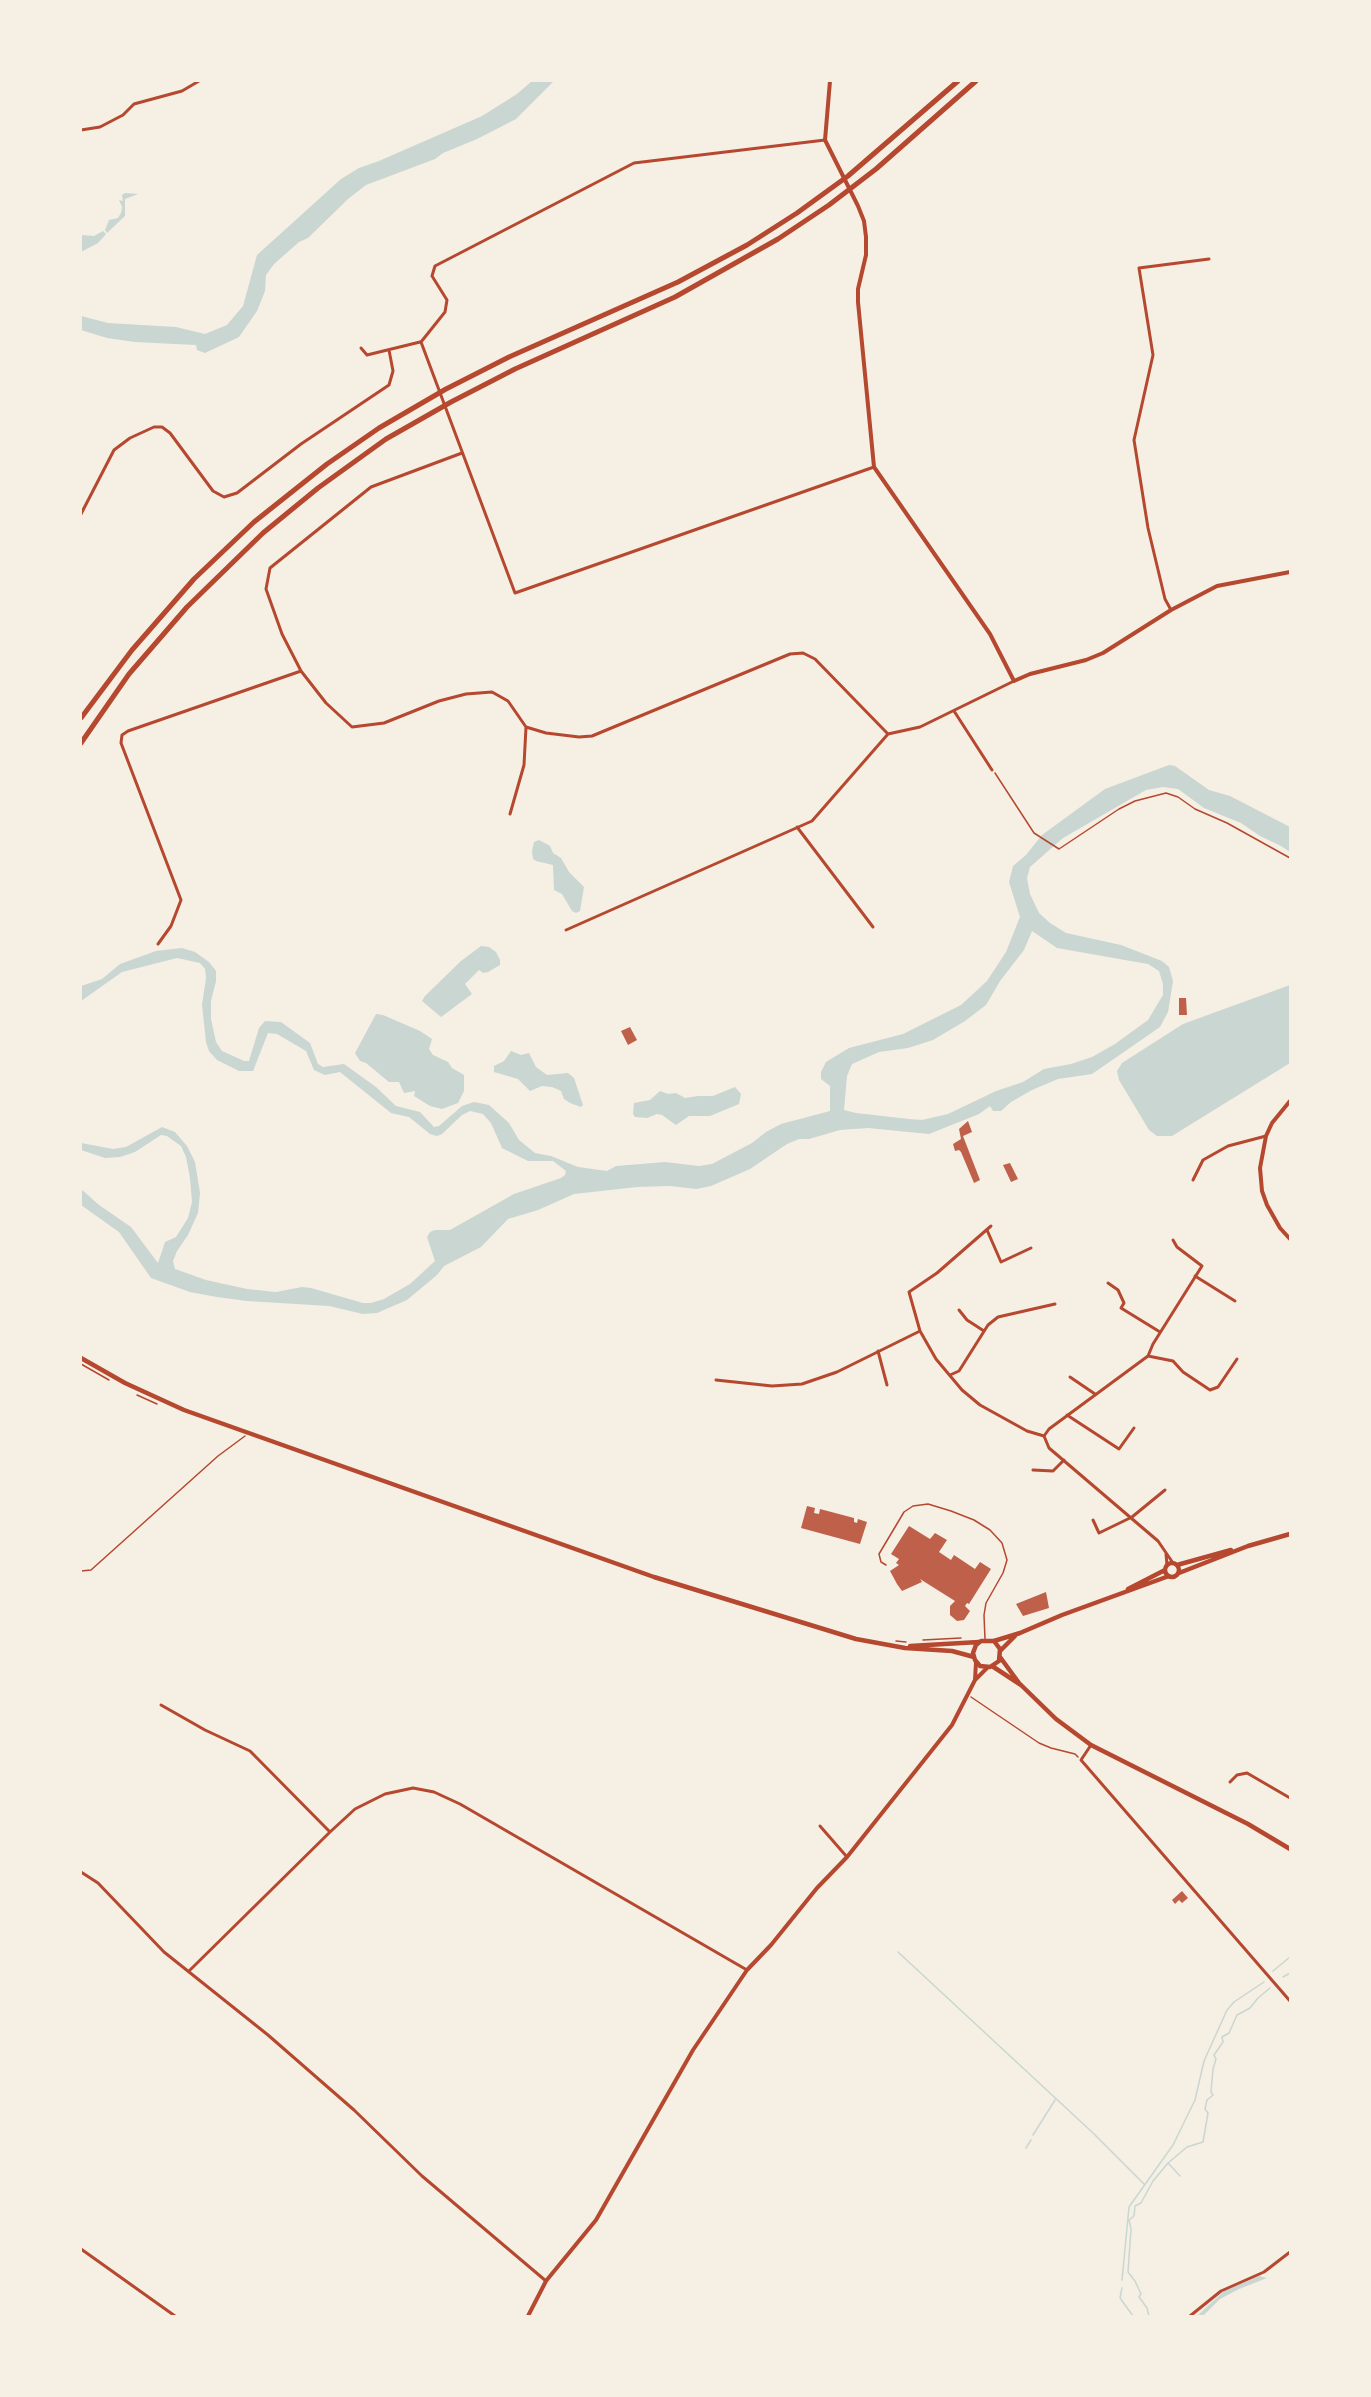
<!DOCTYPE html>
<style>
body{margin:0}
#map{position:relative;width:1371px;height:2397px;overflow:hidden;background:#f6efe4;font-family:Lora,serif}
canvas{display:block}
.frame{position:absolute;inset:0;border:82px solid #f6efe4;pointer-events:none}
</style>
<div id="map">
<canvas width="1371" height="2397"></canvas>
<div class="frame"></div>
</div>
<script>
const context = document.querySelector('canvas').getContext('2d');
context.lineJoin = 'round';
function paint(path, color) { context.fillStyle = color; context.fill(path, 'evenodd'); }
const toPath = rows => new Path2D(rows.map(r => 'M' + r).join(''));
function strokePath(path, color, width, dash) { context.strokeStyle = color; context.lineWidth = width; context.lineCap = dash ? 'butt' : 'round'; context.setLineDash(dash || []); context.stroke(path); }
paint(toPath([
 [532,81,554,81,516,119,477,139,443,153,435,159,366,185,348,199,308,238,299,242,274,264,266,275,265,291,257,311,239,337,205,353,197,350,196,345,135,342,107,338,81,330,81,316,108,323,176,327,205,334,227,325,243,306,257,255,341,179,359,168,379,161,482,116,517,94],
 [125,193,138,194,125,199,125,216,107,233,105,230,109,220,118,218,121,213,122,207,119,200,123,201,122,195],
 [103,231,106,234,98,243,81,252,81,235,94,236],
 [1169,765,1175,766,1209,790,1230,796,1290,827,1290,852,1281,846,1260,836,1241,823,1204,808,1178,789,1163,787,1146,790,1063,838,1030,867,1027,878,1030,894,1039,913,1050,923,1066,933,1121,945,1162,961,1169,967,1173,981,1168,1012,1160,1027,1092,1074,1058,1079,1032,1090,1011,1102,1001,1111,993,1111,990,1106,979,1114,929,1134,868,1128,840,1130,809,1139,799,1139,787,1144,750,1169,711,1186,696,1189,670,1186,637,1187,574,1194,538,1210,508,1219,481,1247,444,1266,437,1275,407,1300,377,1313,363,1314,329,1306,247,1301,217,1297,190,1292,151,1278,119,1232,81,1205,81,1189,99,1205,131,1227,158,1263,165,1242,176,1237,188,1218,192,1202,190,1178,186,1157,181,1146,167,1136,161,1135,135,1152,120,1157,105,1158,81,1150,81,1143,113,1149,126,1147,162,1127,175,1132,187,1146,195,1162,200,1193,198,1213,188,1235,177,1251,173,1261,175,1269,206,1280,247,1289,276,1292,302,1287,311,1288,363,1303,371,1303,384,1299,410,1284,435,1261,427,1237,430,1232,435,1230,450,1230,514,1194,561,1178,565,1175,566,1171,553,1161,528,1161,502,1148,491,1123,483,1114,470,1111,462,1115,442,1134,437,1136,430,1134,409,1117,391,1113,340,1072,325,1075,314,1070,306,1051,277,1034,268,1033,253,1071,239,1071,217,1060,209,1051,206,1042,202,1005,206,978,205,969,200,963,177,958,122,972,81,1001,81,986,102,979,120,964,156,951,182,948,195,952,209,962,216,971,216,981,211,1001,211,1019,216,1042,222,1051,244,1061,249,1061,259,1028,265,1021,281,1022,310,1043,318,1064,323,1067,344,1064,376,1087,396,1106,420,1112,434,1127,439,1126,462,1106,474,1102,489,1105,509,1123,519,1140,535,1153,551,1156,578,1167,607,1171,616,1166,665,1162,699,1166,712,1164,752,1143,766,1132,781,1124,830,1111,830,1086,821,1079,821,1072,826,1062,849,1048,903,1034,961,1005,987,981,1006,952,1020,917,1009,882,1013,866,1026,855,1042,835,1105,789],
 [1032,931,1057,948,1148,964,1159,971,1163,984,1163,995,1148,1020,1115,1044,1092,1057,1071,1064,1044,1069,1023,1082,996,1091,948,1114,922,1120,909,1119,856,1113,844,1110,847,1076,852,1064,879,1052,908,1048,933,1040,965,1021,986,1005,1000,981,1024,950],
 [539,840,550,846,553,853,561,858,569,872,584,887,580,911,576,913,572,911,562,894,554,890,553,865,536,861,533,859,532,851,534,842],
 [481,946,489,947,496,952,500,960,500,965,488,972,483,973,479,970,465,984,472,994,441,1017,422,1001,425,996,461,961],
 [1290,985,1290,1063,1172,1136,1157,1136,1149,1130,1119,1080,1117,1071,1122,1063,1183,1024],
 [376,1014,383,1015,420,1031,432,1039,429,1049,433,1055,448,1062,452,1068,464,1075,464,1091,458,1103,442,1109,430,1106,414,1096,415,1091,404,1093,399,1082,389,1082,366,1063,360,1061,355,1053],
 [511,1051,521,1055,529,1053,536,1067,547,1075,568,1073,574,1078,583,1105,581,1107,570,1103,564,1099,561,1091,552,1087,542,1086,530,1091,518,1079,494,1072,494,1066,504,1061],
 [735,1087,741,1094,739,1104,710,1116,689,1116,676,1125,662,1115,657,1114,647,1118,635,1117,633,1114,634,1103,650,1100,660,1091,668,1094,676,1093,685,1098,698,1096,713,1096],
 [1259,2276,1267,2278,1239,2289,1220,2299,1203,2316,1197,2316,1224,2291]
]), '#c9d6d2');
strokePath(toPath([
 [898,1952,1093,2133,1144,2184],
 [1273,1971,1290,1957],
 [1283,1977,1290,1973],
 [1033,2135,1055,2100],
 [1026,2148,1031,2140],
 [1169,2164,1180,2176],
 [1122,2280,1129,2207,1173,2145,1195,2100,1204,2061,1227,2010,1234,2002,1264,1982],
 [1122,2288,1120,2298,1133,2316],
 [1149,2316,1147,2308,1139,2297,1141,2294,1135,2281,1128,2272,1131,2229,1129,2220,1134,2216,1135,2206,1141,2203,1153,2181,1168,2163,1187,2147,1203,2142,1208,2113,1205,2109,1207,2100,1213,2095,1211,2092,1213,2069,1216,2059,1214,2055,1223,2042,1222,2037,1229,2033,1237,2015,1250,2008,1258,1998,1270,1988]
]), '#c9d6d2', 1.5);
paint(toPath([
 [1179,998,1186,998,1187,1015,1179,1015],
 [630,1027,637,1040,628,1045,621,1031],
 [968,1121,972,1132,963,1136,980,1180,974,1183,961,1152,959,1150,955,1151,953,1144,961,1139,959,1129],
 [1010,1163,1018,1179,1011,1182,1003,1165],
 [807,1506,815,1508,814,1513,819,1514,820,1509,854,1518,854,1522,857,1523,858,1519,867,1522,860,1544,801,1528],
 [909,1526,930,1539,935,1533,947,1540,939,1552,951,1560,954,1555,975,1569,980,1562,991,1569,969,1604,967,1603,965,1606,970,1611,964,1620,957,1621,950,1615,950,1606,955,1601,920,1579,922,1582,902,1591,897,1584,890,1571,899,1565,896,1563,899,1559,891,1554],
 [1046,1592,1049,1608,1023,1616,1016,1604],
 [1182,1891,1188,1898,1182,1903,1179,1900,1175,1904,1172,1900]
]), '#bf614a');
strokePath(toPath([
 [995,773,1034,833,1059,849,1119,809,1135,801,1166,793,1178,797,1195,809,1227,823,1290,858],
 [81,1364,109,1380],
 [137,1395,157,1404],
 [81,1571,91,1570,218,1456,245,1436],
 [923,1640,961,1638],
 [896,1641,906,1642],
 [971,1697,1039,1743,1051,1748,1075,1754,1078,1757]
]), '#b5482f', 1.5);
strokePath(toPath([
 [886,1565,881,1562,879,1554,904,1512,913,1506,928,1504,951,1511,974,1520,990,1530,1002,1543,1007,1560,1003,1573,986,1603,984,1615,985,1639]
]), '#b5482f', 1.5);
strokePath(toPath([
 [81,130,100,127,123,115,134,104,182,91,199,81],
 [825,140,634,163,435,266,432,276,447,300,445,312,421,342,515,593,874,467],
 [361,348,367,355,420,342],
 [462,453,371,487,270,568,266,589,282,634,301,671,326,703,352,727,384,723,439,701,466,694,492,692,508,701,526,727,546,733,579,737,592,736,790,654,803,653,815,659,888,734,920,727,1014,681],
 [81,514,114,450,130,438,154,427,162,427,170,433,213,491,224,497,237,493,301,444,389,385,393,371,389,350],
 [1171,610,1165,599,1148,528,1134,440,1153,355,1139,268,1209,259],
 [954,711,992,770],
 [510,814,524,765,526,727],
 [797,827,873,927],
 [566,930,812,821,888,734],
 [158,944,171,926,181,900,121,743,122,735,128,731,301,671],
 [1193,1180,1203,1160,1228,1146,1266,1136],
 [991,1226,937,1273,909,1292,920,1331,936,1359,962,1390,980,1405,1027,1431,1044,1436,1049,1448,1158,1541,1173,1563],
 [987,1230,1001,1262,1031,1248],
 [1195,1276,1235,1301],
 [1108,1283,1118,1290,1124,1303,1121,1308,1160,1332],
 [959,1310,967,1320,984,1331],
 [878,1351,887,1385],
 [1148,1356,1173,1361,1183,1372,1210,1390,1218,1387,1237,1359],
 [950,1375,959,1371,988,1325,998,1317,1055,1304],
 [1070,1377,1095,1394],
 [716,1380,772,1386,802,1384,837,1372,920,1331],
 [1067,1415,1119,1449,1134,1428],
 [1044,1436,1049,1429,1148,1356,1153,1344,1202,1266,1177,1247,1173,1240],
 [1033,1470,1053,1471,1064,1460],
 [1093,1520,1099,1533,1132,1517,1165,1490],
 [1166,1554,1167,1565],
 [161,1705,205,1730,250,1751,330,1832],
 [1091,1745,1081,1760,1290,2001],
 [1230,1782,1237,1775,1247,1773,1290,1798],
 [820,1826,847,1857],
 [81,1872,98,1883,164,1952,268,2035,354,2110,422,2176,546,2281],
 [189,1971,330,1832,355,1809,385,1794,413,1788,434,1792,460,1804,747,1970],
 [81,2249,175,2316],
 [1190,2316,1221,2291,1264,2272,1290,2252]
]), '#b5482f', 3);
strokePath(toPath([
 [830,81,825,140,858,206,864,221,866,237,866,255,858,289,858,302,874,467,990,634,1014,681,1030,674,1086,660,1103,653,1171,610,1217,586,1290,572],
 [1290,1101,1272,1123,1266,1136,1260,1168,1262,1191,1267,1205,1280,1228,1290,1239],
 [976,1679,988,1667],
 [528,2316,546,2281,596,2220,693,2050,747,1970,771,1945,817,1888,847,1857,952,1725,975,1680,976,1662]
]), '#b5482f', 4);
strokePath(toPath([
 [81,1358,125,1383,184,1410,654,1577,856,1639,905,1648,952,1651,974,1657],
 '1165 1570a7 7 0 1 1 14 0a7 7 0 1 1-14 0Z',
 [1177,1565,1231,1550],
 [1179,1573,1248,1546,1290,1534],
 [1128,1589,1165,1570],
 [994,1641,1000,1649,999,1661,990,1667,980,1666,975,1660,973,1653,976,1645,981,1641,994,1641,1020,1633,1062,1615,1169,1576],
 [910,1646,979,1642],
 [1000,1651,1015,1636],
 [1000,1657,1019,1683],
 [992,1666,1021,1685,1056,1719,1091,1745,1248,1824,1290,1849]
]), '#b5482f', 4.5);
strokePath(toPath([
 [81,718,132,650,194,579,254,522,327,464,379,428,446,389,509,357,678,282,747,245,797,213,848,176,958,81],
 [81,743,129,674,187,607,263,533,318,488,386,439,451,402,515,369,675,297,778,239,829,205,876,169,976,81]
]), '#b5482f', 5);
</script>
